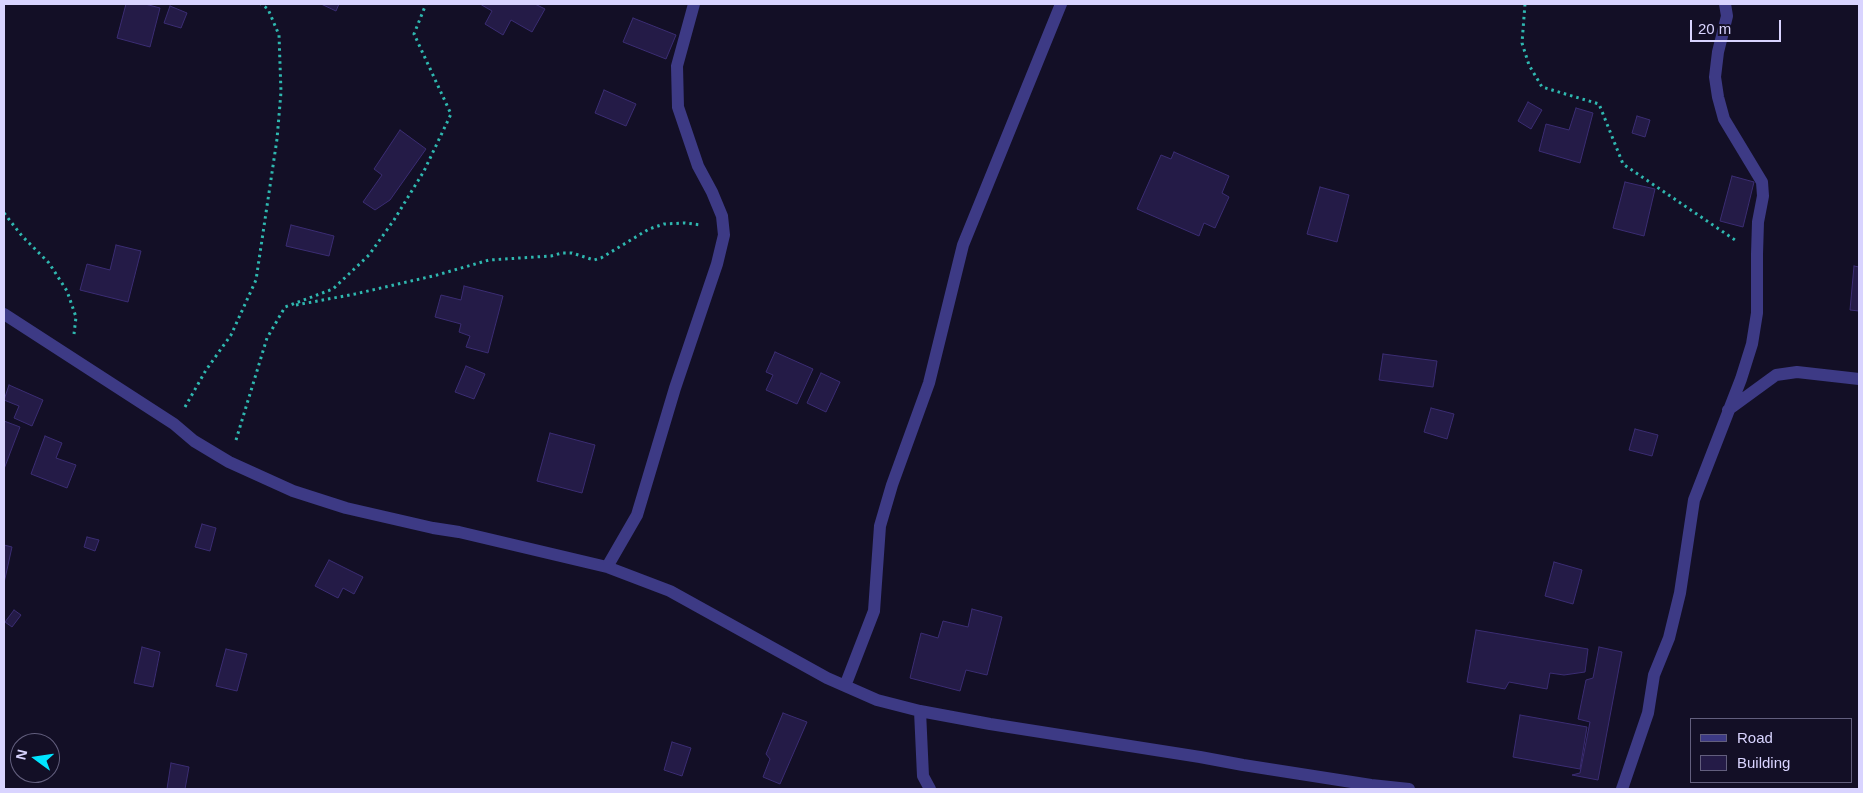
<!DOCTYPE html>
<style>
body{margin:0}
#map{position:relative;width:1863px;height:793px;overflow:hidden;background:#130f26;font-family:Arial,sans-serif}
canvas{display:block}
.frame{position:absolute;inset:0;border:5px solid #d9d4ff;pointer-events:none}
.legend{position:absolute;left:1690px;top:718px;width:162px;height:65px;box-sizing:border-box;background:#130f26;border:1px solid #625e7d;margin:0;padding:6px 9px;list-style:none;font-size:15px;color:#d9d4ff}
.legend li{display:flex;align-items:center;gap:10px;height:25px}
.legend b{width:25px;border:1px solid #625e7d}
.north{position:absolute;left:10px;top:733px;width:50px;height:50px;box-sizing:border-box;background:#130f26;border:1px solid #625e7d;border-radius:50%;rotate:284deg;font-size:14px;font-weight:700;line-height:20px;text-align:center;color:#d9d4ff}
.north::after{content:'';display:block;margin:auto;width:18px;height:22px;background:#00e5ff;clip-path:polygon(50% 0,100% 100%,50% 72%,0 100%)}
.scale{position:absolute;left:1690px;top:20px;width:91px;height:22px;box-sizing:border-box;border:2px solid #d9d4ff;border-top:0;padding-left:6px;font-size:15px;line-height:18px;white-space:nowrap;color:#d9d4ff;-webkit-text-stroke:4px #130f26;paint-order:stroke}
</style>
<div id="map">
<canvas width="1863" height="793"></canvas>
<div class="frame"></div>
<ul class="legend">
<li><b style="height:6px;background:#3d3a85"></b>Road</li>
<li><b style="height:14px;background:#241b47"></b>Building</li>
</ul>
<div class="north">N</div>
<div class="scale">20 m</div>
</div>
<script>
const context = document.querySelector('canvas').getContext('2d');
context.lineJoin = 'round';
function paint(path, color) { context.fillStyle = color; context.fill(path, 'evenodd'); }
const toPath = rows => new Path2D(rows.map(r => 'M' + r).join(''));
function strokePath(path, color, width, dash) { context.strokeStyle = color; context.lineWidth = width; context.lineCap = dash ? 'butt' : 'round'; context.setLineDash(dash || []); context.stroke(path); }
const building = toPath([
 [126,4,145,4,160,8,150,47,117,38,126,4],
 [321,4,339,4,336,11,321,4],
 [480,4,535,4,545,9,532,32,511,20,503,35,485,24,492,11,480,4],
 [170,6,187,13,181,28,164,23,170,6],
 [633,18,676,35,666,59,623,42,633,18],
 [604,90,636,104,626,126,595,113,604,90],
 [1528,102,1542,110,1531,129,1518,121,1528,102],
 [1576,108,1593,113,1580,163,1539,151,1546,124,1569,130,1576,108],
 [1637,116,1650,120,1645,137,1632,133,1637,116],
 [400,130,426,149,390,200,375,210,363,202,382,175,374,169,400,130],
 [1174,152,1229,176,1222,193,1229,197,1215,228,1204,223,1199,236,1137,209,1161,155,1171,159,1174,152],
 [1732,176,1754,182,1743,227,1720,221,1732,176],
 [1625,182,1655,189,1644,236,1613,228,1625,182],
 [1320,187,1349,195,1337,242,1307,234,1320,187],
 [291,225,334,236,329,256,286,246,291,225],
 [116,245,141,251,128,302,80,290,87,264,110,270,116,245],
 [1854,266,1859,267,1859,311,1850,310,1854,266],
 [464,286,503,296,488,353,466,347,470,336,459,332,461,324,435,317,441,295,461,300,464,286],
 [775,352,813,369,797,404,766,390,773,375,766,372,775,352],
 [1383,354,1437,361,1433,387,1379,380,1383,354],
 [466,366,485,374,474,399,455,392,466,366],
 [821,373,840,382,826,412,807,403,821,373],
 [9,385,43,400,32,426,14,418,19,406,4,400,9,385],
 [1431,408,1454,414,1447,439,1424,432,1431,408],
 [4,421,20,427,4,469,4,421],
 [1635,429,1658,435,1652,456,1629,450,1635,429],
 [550,433,595,445,582,493,537,481,550,433],
 [45,436,62,443,56,458,76,465,67,488,31,474,45,436],
 [202,524,216,528,210,551,195,547,202,524],
 [87,537,99,540,95,551,84,547,87,537],
 [4,545,12,547,4,583,4,545],
 [329,560,363,577,354,594,343,588,338,598,315,586,329,560],
 [1554,562,1582,570,1573,604,1545,596,1554,562],
 [972,609,1002,617,987,675,966,670,960,691,910,678,921,633,938,638,943,621,968,627,972,609],
 [14,610,21,615,12,627,5,622,14,610],
 [1476,630,1588,649,1585,672,1564,675,1550,673,1547,689,1509,682,1505,689,1467,682,1476,630],
 [142,647,160,652,153,687,134,683,142,647],
 [1599,647,1622,652,1598,780,1572,775,1580,773,1590,722,1578,719,1586,680,1593,678,1599,647],
 [226,649,247,654,237,691,216,686,226,649],
 [783,713,807,722,780,784,763,777,770,759,766,754,783,713],
 [1520,715,1587,727,1580,769,1513,757,1520,715],
 [672,742,691,748,682,776,664,770,672,742],
 [171,763,189,767,185,789,167,789,171,763]
]);
paint(building, '#241b47');
strokePath(building, '#3b2d73', 1);
strokePath(toPath([
 [1525,4,1522,43,1529,65,1542,87,1599,104,1623,164,1735,240],
 [4,213,22,236,49,263,67,291,76,317,74,334],
 [296,305,355,294,437,275,489,260,551,256,562,253,572,253,594,260,601,258,649,229,664,224,685,223,701,225],
 [185,407,206,370,231,335,256,280,277,139,281,92,279,35,268,9,261,4],
 [236,440,267,338,285,307,333,289,369,255,394,220,424,171,451,114,414,34,426,4]
]), '#2fb8b0', 3, [2.5, 4]);
strokePath(toPath([
 [4,314,174,424,194,441,229,462,293,491,346,508,433,528,459,532,607,567,670,591,827,678,877,700,920,711,990,724,1200,757,1243,765,1371,785,1409,789],
 [1728,410,1776,375,1797,372,1859,379],
 [607,567,637,515,675,388,717,264,724,235,722,216,712,192,698,166,678,107,677,66,694,4],
 [845,686,874,611,880,526,892,485,929,383,963,245,1061,4],
 [920,711,923,776,930,789],
 [1622,789,1648,713,1654,675,1669,638,1680,593,1694,500,1741,379,1752,344,1757,313,1757,254,1758,222,1763,196,1762,182,1724,119,1718,97,1715,77,1718,52,1727,16,1725,4]
]), '#3d3a85', 12);
</script>
